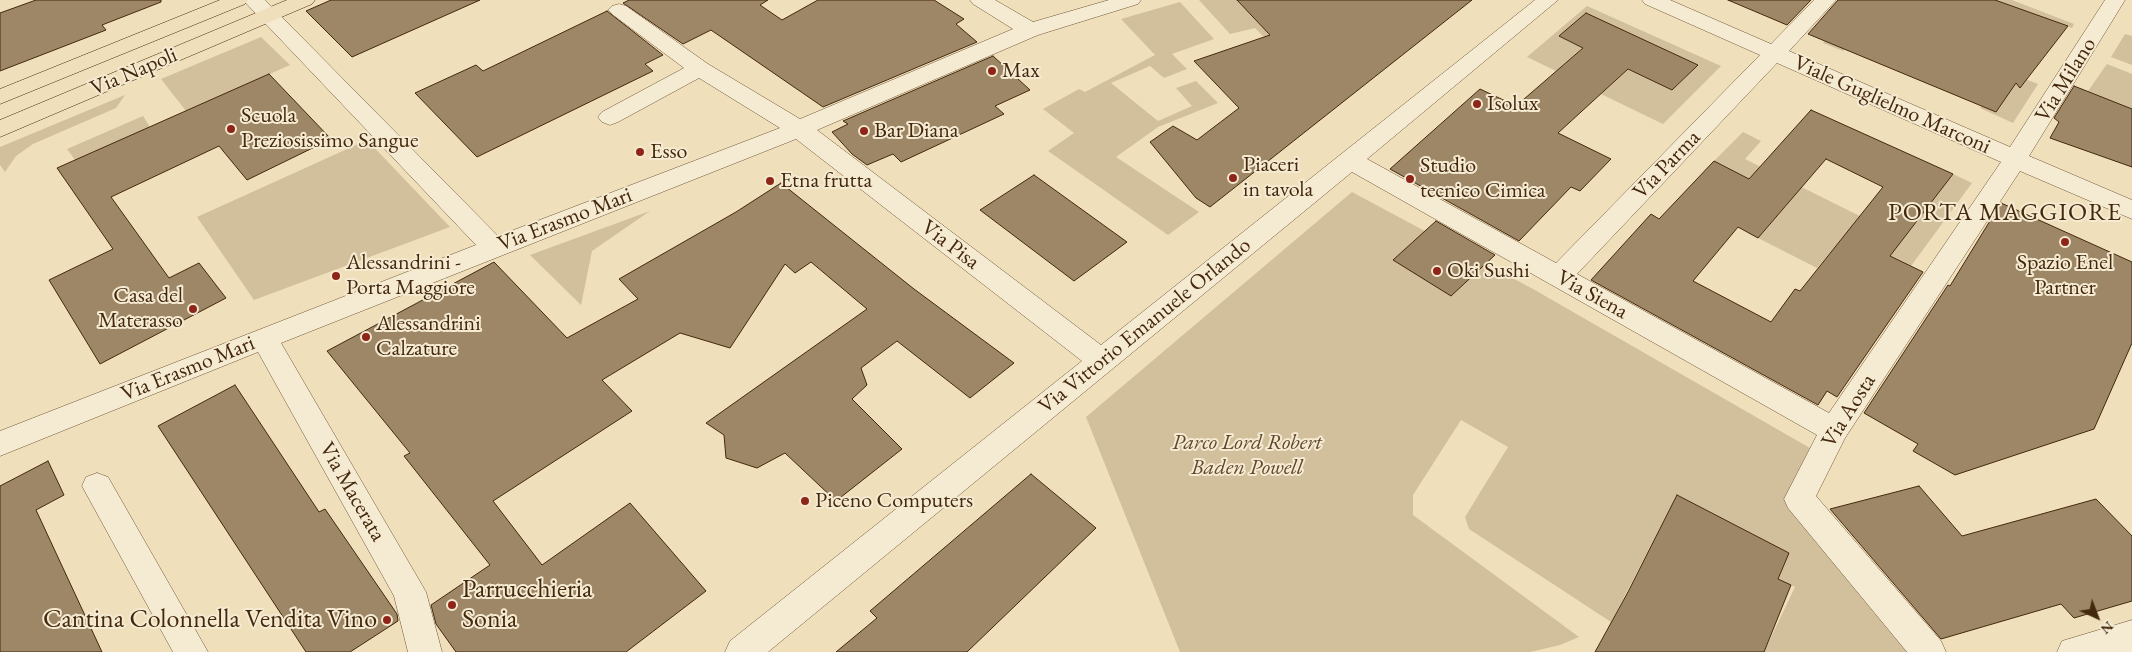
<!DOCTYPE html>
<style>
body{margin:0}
#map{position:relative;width:2132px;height:652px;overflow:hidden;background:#efdfba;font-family:"EB Garamond",serif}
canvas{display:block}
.north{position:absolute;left:2072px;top:592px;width:50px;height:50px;-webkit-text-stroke:4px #f5ead2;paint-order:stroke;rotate:137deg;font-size:14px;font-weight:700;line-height:20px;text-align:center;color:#44280d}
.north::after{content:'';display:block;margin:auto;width:18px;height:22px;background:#44280d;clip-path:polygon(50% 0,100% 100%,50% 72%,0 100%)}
</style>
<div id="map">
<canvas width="2132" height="652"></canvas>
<div class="north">N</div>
</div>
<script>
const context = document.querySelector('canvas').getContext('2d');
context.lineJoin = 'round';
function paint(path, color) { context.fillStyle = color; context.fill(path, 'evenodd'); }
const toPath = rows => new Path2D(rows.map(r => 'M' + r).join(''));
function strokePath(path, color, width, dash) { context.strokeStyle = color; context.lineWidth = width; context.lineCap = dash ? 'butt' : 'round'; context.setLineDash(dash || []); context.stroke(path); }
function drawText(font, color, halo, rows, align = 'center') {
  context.font = font + ' "EB Garamond",serif'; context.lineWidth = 4; context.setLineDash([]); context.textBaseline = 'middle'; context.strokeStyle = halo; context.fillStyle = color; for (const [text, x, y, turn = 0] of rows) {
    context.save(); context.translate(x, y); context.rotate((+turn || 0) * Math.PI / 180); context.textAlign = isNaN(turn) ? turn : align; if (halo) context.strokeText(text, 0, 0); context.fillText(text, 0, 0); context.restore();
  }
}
paint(toPath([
 [1199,0,1237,0,1278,43,1267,40,1255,28,1230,34],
 [1861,0,2012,0,2074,24,2072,28,2006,4,1970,58,2038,84,2013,123,1980,108,1982,106,1845,49,1843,51,1823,43],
 [1180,2,1214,39,1172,54,1187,69,1164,78,1150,66,1111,83,1158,121,1192,106,1176,88,1196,81,1218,103,1158,127,1116,157,1199,212,1168,235,1048,151,1074,133,1043,109,1079,89,1085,92,1155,55,1121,19],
 [1587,6,1721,66,1663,124,1601,94,1628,69,1672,90,1698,65,1586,14,1559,36,1583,48,1556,71,1527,57],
 [2125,34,2132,36,2132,65,2111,57],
 [261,37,290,65,186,111,161,79],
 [2107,64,2132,74,2132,109,2088,91],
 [125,95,116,108,33,144,16,156,5,172,0,165,0,147],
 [143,116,150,127,75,160,67,149],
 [1743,132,1761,141,1745,159,1904,238,1953,174,1972,183,1911,266,1846,234,1817,268,1758,238,1791,200,1714,161],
 [367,140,450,227,254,300,197,217],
 [1352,192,1533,289,1810,448,1787,497,1918,652,1764,652,1795,587,1778,579,1789,553,1677,495,1611,622,1469,529,1465,517,1508,447,1461,420,1413,495,1413,515,1579,637,1560,645,1530,652,1180,652,1086,417],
 [650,211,592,251,581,305,530,255]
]), '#d2c09d');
const building = toPath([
 [36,0,161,0,161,2,102,25,106,30,0,71,0,13,36,0],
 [331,0,480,0,352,57,306,11,331,0],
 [629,0,768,0,760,5,782,20,818,0,934,0,964,19,956,24,977,42,823,107,711,30,683,44,623,3,629,0],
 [1237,0,1472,0,1210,207,1196,198,1150,142,1173,126,1197,140,1239,108,1194,61,1270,35,1237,0],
 [1728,0,1811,0,1787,25,1728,0],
 [1838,0,1995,0,2068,26,2020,88,2016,83,1996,112,1808,34,1838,0],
 [607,11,663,55,645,64,653,71,477,157,415,93,476,65,483,71,607,11],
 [1586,13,1698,65,1672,90,1628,69,1558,133,1611,159,1580,191,1571,187,1519,241,1390,169,1480,89,1516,106,1583,48,1559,36,1586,13],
 [993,56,1030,90,995,106,1004,114,901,162,893,154,867,165,852,154,832,132,848,124,843,121,993,56],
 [269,74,331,139,247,180,219,146,111,197,169,278,199,263,226,298,100,364,49,280,113,249,57,168,269,74],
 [2074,86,2132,109,2132,167,2050,138,2059,122,2054,118,2074,86],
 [1811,110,1953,174,1890,256,1923,272,1837,397,1827,391,1818,405,1591,280,1651,214,1659,219,1714,161,1749,179,1811,110],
 [1826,159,1883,187,1800,291,1795,289,1771,322,1693,281,1738,227,1758,238,1826,159],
 [1034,175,1127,242,1074,281,980,210,1034,175],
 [781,183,914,289,1014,363,970,398,897,341,861,368,867,385,852,399,902,449,836,501,785,453,757,468,726,458,724,435,706,423,867,309,811,262,795,273,785,264,730,348,680,333,602,380,632,411,493,501,542,565,630,503,706,591,626,652,456,652,436,624,431,605,490,565,404,456,410,453,327,351,494,262,567,338,638,299,619,279,736,212,781,183],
 [2001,203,2132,262,2132,343,2094,429,1955,475,1913,451,1918,444,1864,413,1948,285,1950,286,2001,203],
 [1436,221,1495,255,1451,296,1393,260,1436,221],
 [235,385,319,512,325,509,397,614,398,621,350,652,306,652,158,426,235,385],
 [48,461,64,495,36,510,102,652,0,652,0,486,48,461],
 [1031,474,1096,528,967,652,836,652,877,618,870,611,1031,474],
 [1919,486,1962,536,2096,499,2132,536,2132,601,2074,618,2061,604,1941,639,1830,509,1919,486],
 [1677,495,1789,553,1778,579,1791,585,1764,652,1595,652,1628,592,1677,495]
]);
paint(building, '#9d8767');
strokePath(building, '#44280d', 1);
const minor = toPath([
 [243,0,265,0,498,236,780,128,699,78,618,122,610,125,602,122,598,117,602,112,684,68,612,14,608,10,612,6,619,4,626,6,708,64,800,119,1013,29,973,4,970,0,995,0,1033,22,1109,0,1141,0,1138,4,1038,35,817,130,1101,345,1535,0,1558,0,1367,159,1556,263,1760,55,1645,4,1642,0,1670,0,1771,44,1814,0,1836,0,1789,51,2010,147,2105,0,2125,0,2029,156,2132,200,2132,219,2020,171,1845,438,1816,496,1941,641,1946,652,1907,652,1788,508,1784,499,1817,435,1352,172,768,652,725,652,730,641,1082,361,796,139,281,343,426,592,442,652,408,652,394,596,258,352,0,456,0,431,476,245,243,0],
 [1777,63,2001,162,1829,413,1577,274,1777,63],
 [97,473,108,477,208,652,173,652,82,486,86,477,97,473],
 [2132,620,2132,652,2057,652,2062,641,2132,620]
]);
const major = toPath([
 [220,0,248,0,245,4,0,104,0,89,220,0],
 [287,0,315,0,312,4,0,137,0,120,287,0]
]);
strokePath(minor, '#6f5638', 1);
strokePath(major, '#44280d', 1);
paint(minor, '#f5ead2');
paint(major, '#efdfba');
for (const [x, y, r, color] of [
 [992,71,5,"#8f2418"],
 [1477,104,5,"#8f2418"],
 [231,129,5,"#8f2418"],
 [864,131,5,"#8f2418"],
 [640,152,5,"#8f2418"],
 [1233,178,5,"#8f2418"],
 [1410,179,5,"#8f2418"],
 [770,181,5,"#8f2418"],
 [2065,242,5,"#8f2418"],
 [1437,271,5,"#8f2418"],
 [336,276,5,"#8f2418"],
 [193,309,5,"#8f2418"],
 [366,337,5,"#8f2418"],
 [805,501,5,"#8f2418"],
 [452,605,5,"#8f2418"],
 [387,620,5,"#8f2418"]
]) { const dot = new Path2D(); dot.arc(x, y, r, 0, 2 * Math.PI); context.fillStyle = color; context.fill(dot); strokePath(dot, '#f5ead2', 2); }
drawText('22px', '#44280d', '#f5ead2', [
 ["Max",1002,71],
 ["Isolux",1487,104],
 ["Scuola",241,116],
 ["Preziosissimo Sangue",241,141],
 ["Bar Diana",874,131],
 ["Esso",650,152],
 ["Piaceri",1243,165],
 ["in tavola",1243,190],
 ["Studio",1420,166],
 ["tecnico Cimica",1420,191],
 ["Etna frutta",780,181],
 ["Alessandrini -",346,263],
 ["Porta Maggiore",346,288],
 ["Spazio Enel",2065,263,"center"],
 ["Partner",2065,288,"center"],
 ["Oki Sushi",1447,271],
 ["Casa del",183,296,"right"],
 ["Materasso",183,321,"right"],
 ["Alessandrini",376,324],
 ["Calzature",376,349],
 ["Piceno Computers",815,501]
], 'left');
drawText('22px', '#44280d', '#f5ead2', [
 ["Via Napoli",134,72,-23],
 ["Via Milano",2066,80,-58],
 ["Viale Guglielmo Marconi",1892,105,24],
 ["Via Parma",1667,165,-46],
 ["Via Erasmo Mari",565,220,-21],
 ["Via Pisa",950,245,37],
 ["Via Siena",1592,295,29],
 ["Via Vittorio Emanuele Orlando",1145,326,-39],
 ["Via Erasmo Mari",188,369,-22],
 ["Via Aosta",1849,411,-58],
 ["Via Macerata",352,492,60]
]);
drawText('italic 22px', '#60462a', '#f5ead2', [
 ["Parco Lord Robert",1247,443],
 ["Baden Powell",1247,468]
]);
context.letterSpacing = '1px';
drawText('25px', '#44280d', '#f5ead2', [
 ["PORTA MAGGIORE",2005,213]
]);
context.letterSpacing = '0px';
drawText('26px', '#44280d', '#f5ead2', [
 ["Parrucchieria",462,590],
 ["Sonia",462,620],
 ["Cantina Colonnella Vendita Vino",377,620,"right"]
], 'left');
</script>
